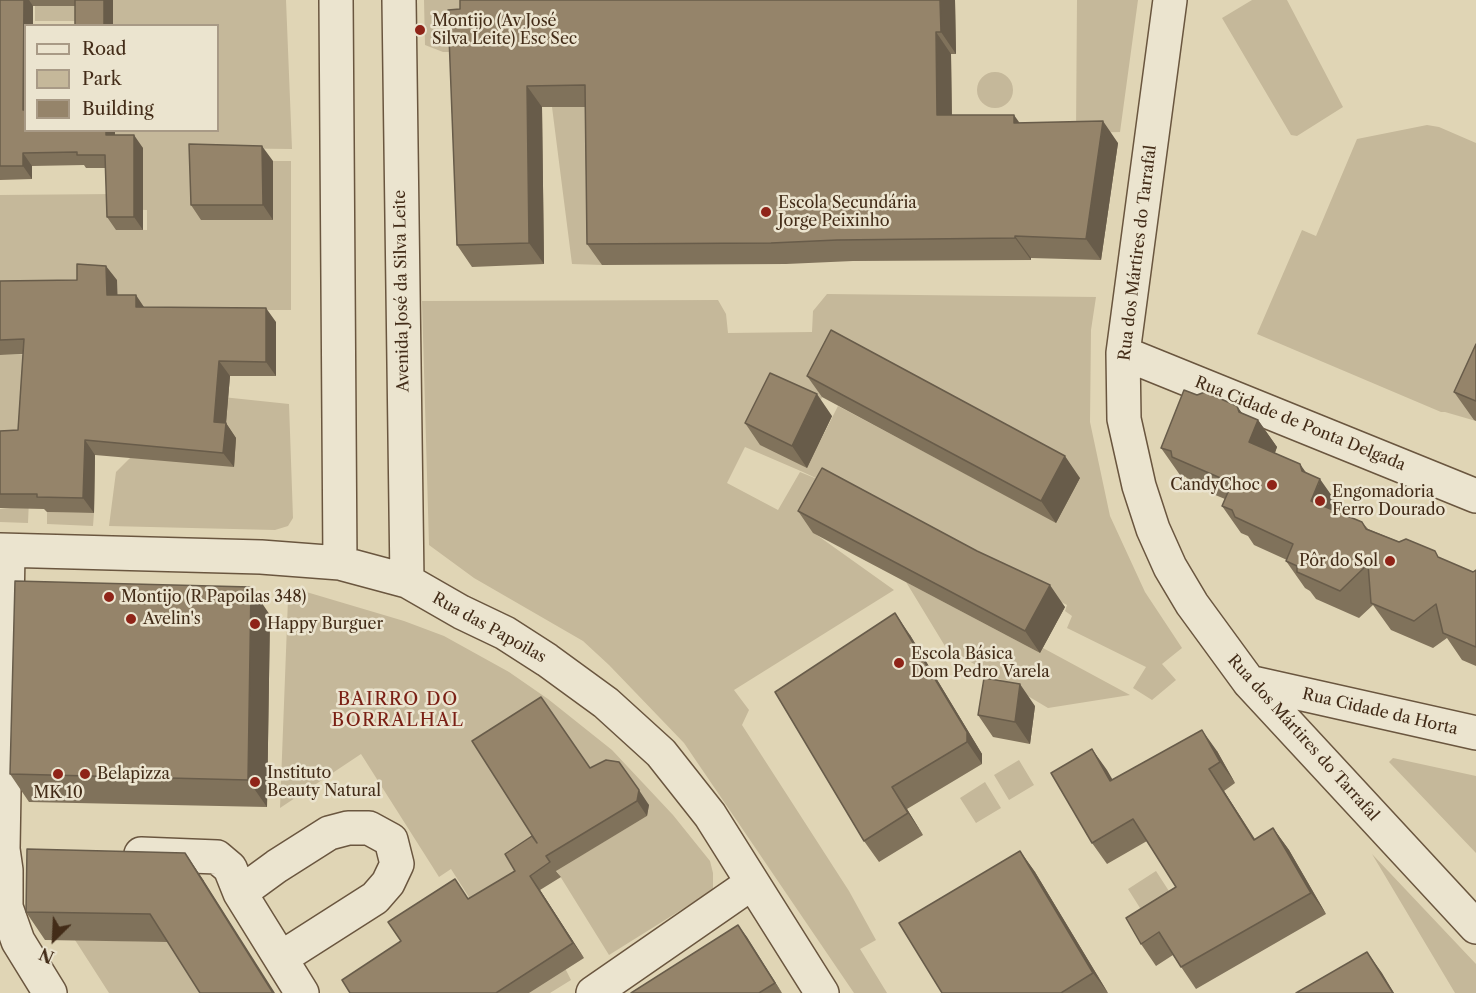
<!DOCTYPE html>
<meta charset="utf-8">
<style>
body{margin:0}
#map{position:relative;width:1476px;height:993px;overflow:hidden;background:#e0d5b5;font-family:"Libre Caslon Text",serif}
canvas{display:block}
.legend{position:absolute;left:24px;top:24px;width:195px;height:108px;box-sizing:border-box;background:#ebe4cf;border:2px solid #a89a86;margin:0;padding:8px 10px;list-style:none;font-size:18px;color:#432c18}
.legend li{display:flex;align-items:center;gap:12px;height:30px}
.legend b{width:30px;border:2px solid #a89a86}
.north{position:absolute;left:24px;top:909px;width:60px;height:60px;-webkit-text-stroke:4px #ebe4cf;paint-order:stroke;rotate:204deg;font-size:16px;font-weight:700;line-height:24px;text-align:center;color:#432c18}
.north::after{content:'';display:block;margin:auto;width:21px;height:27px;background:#432c18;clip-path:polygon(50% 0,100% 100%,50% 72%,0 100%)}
</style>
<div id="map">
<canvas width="1476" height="993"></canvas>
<ul class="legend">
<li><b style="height:8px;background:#ebe4cf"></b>Road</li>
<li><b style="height:16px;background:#c5b89a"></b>Park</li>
<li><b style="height:16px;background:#95846a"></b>Building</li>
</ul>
<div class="north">N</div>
</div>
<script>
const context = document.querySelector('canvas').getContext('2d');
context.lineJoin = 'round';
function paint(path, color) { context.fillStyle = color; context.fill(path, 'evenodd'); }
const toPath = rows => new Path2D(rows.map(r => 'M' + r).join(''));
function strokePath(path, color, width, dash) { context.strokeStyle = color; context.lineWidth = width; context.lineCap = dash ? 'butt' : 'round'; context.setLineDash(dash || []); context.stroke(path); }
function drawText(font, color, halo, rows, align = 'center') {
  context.font = font + ' "Libre Caslon Text",serif'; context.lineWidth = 5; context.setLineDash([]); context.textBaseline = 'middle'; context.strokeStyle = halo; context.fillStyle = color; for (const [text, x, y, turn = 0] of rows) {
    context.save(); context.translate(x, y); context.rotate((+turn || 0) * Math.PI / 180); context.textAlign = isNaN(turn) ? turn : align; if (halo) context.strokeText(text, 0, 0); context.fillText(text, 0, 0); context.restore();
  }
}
paint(toPath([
 [35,0,83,0,84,21,35,21],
 [112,0,286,0,292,149,202,148,201,220,273,220,273,161,291,161,291,310,118,310,0,296,0,195,114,194,114,131,218,130,218,26,112,25],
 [116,209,147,210,147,230,116,229],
 [424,0,696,0,456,52,443,52,425,45],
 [1077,0,1138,0,1120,132,1076,133],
 [1252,0,1287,0,1343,107,1297,136,1291,135,1222,18],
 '977 90a18 18 0 1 1 36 0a18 18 0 1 1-36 0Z',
 [600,106,602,265,572,264,552,107],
 [1427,125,1439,127,1476,143,1476,421,1445,412,1441,412,1257,334,1302,230,1316,236,1357,139],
 [827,294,1096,297,1091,330,1090,422,1110,516,1145,592,1182,648,1162,664,1176,680,1152,700,1133,688,1146,667,1067,628,1072,616,1065,611,1067,605,1023,583,814,533,894,590,734,690,749,710,742,725,849,891,876,940,860,949,887,993,854,993,684,743,609,665,583,641,474,578,429,545,422,301,718,300,726,314,728,333,812,332,813,311],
 [846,352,1080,478,1056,522,838,406,807,467,816,409],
 [745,447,803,472,822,481,800,472,778,510,727,483],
 [47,354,31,445,0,455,0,355],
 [194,394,289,404,293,518,288,526,275,530,109,526,116,472],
 [30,476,28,523,0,522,0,509,10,508],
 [47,512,94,513,93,526,47,524],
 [906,582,1040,653,1043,648,1130,695,1048,708,964,658,951,656],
 [303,591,404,621,444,636,509,672,548,699,612,750,673,815,710,861,713,873,713,890,609,955,555,868,585,853,647,816,649,805,543,851,515,869,571,980,550,993,530,993,451,869,439,877,361,754,280,808,288,599,294,594],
 [1393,758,1476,776,1476,853,1389,762],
 [1019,760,1034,785,1009,800,994,775],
 [985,782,1001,808,976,823,960,798],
 [1372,854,1476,964,1476,993,1455,993],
 [1156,871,1176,902,1147,919,1128,889],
 [75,940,169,942,202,993,109,993]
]), '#c5b89a');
const minor = toPath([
 [336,0,340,563],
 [399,0,407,581],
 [1170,0,1123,353,1124,419,1139,486,1153,529,1170,567,1192,604,1249,682,1476,927],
 [1123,353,1476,496],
 [0,550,261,557,340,563,407,581,461,612,505,633,547,660,606,703,661,753,710,815,822,993],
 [8,551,3,849,6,870,6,907,18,941,50,993],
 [1249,682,1476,733],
 [141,854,217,857,230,868,240,893,302,993],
 [240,893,277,866,329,833,348,828,369,828,391,840,397,864,388,883,375,898,281,958],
 [593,993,752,883]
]);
strokePath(minor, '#6a563f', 36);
strokePath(minor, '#ebe4cf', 33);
paint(toPath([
 [0,0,113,0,113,26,75,26,75,6,33,6,26,130,115,135,143,148,143,230,116,230,107,217,106,168,86,168,84,165,32,166,32,179,0,180],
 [955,0,956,54,951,54,952,115,1019,123,1118,143,1101,260,1031,258,1031,260,853,261,786,264,602,265,587,244,585,107,542,107,544,264,472,267,457,245,448,10],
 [273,161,273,220,201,220,191,205],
 [117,280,117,295,144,307,276,322,276,376,230,376,226,423,236,438,234,467,95,455,94,513,47,512,44,509,0,508,0,431,18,430,23,354,0,355,0,281],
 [1476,344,1476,421,1474,420,1454,392],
 [807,376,1080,478,1056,523,822,397],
 [1242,414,1258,420,1277,447,1275,453,1306,473,1339,506,1337,512,1362,522,1368,529,1473,572,1476,570,1476,666,1462,660,1447,638,1433,648,1391,630,1373,605,1359,618,1316,599,1310,591,1305,588,1286,561,1287,560,1254,545,1248,536,1241,533,1222,506,1225,499,1191,485,1186,477,1180,475,1161,448],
 [832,416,807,468,760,445,745,423],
 [798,511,1065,607,1040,653,813,533],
 [270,615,267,807,29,802,10,774],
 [910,635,982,754,982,764,907,809,923,835,879,862,864,841],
 [1035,706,1030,744,993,737,978,715],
 [1092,749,1112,780,1217,751,1235,783,1224,791,1255,839,1273,828,1289,850,1326,914,1196,989,1173,955,1156,966,1141,944,1176,887,1147,841,1107,864,1092,843],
 [590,768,649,805,647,816,556,871,561,877,540,890,584,958,529,993,350,993,469,899,515,871],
 [1020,851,1035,872,1108,993,942,993],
 [185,853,204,881,167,942,45,940,26,912],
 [738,925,782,993,631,993]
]), '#80725b');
paint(toPath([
 [24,0,29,0,33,6,33,26,26,26,26,114,23,110],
 [104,0,113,0,113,26,104,26],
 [940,0,955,0,956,54,941,32],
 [936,32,951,54,952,137,937,115],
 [527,86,542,107,544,264,529,243],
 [1014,115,1029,136,1014,123],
 [1103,121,1118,143,1101,260,1086,239],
 [106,130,115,130,115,148,106,135],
 [134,135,143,148,143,230,134,217],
 [262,146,273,161,273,220,263,205],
 [23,153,32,166,32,179,23,166],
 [1015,236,1031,258,1031,260,1015,238],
 [106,266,117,280,118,310,107,295],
 [136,295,146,310,136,307],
 [266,308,276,322,276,376,266,362],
 [219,361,230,376,226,423,236,438,234,467,223,453,214,422],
 [817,394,832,416,807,468,792,446],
 [1237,406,1254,430,1258,420,1277,447,1268,470,1249,442],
 [85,440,95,455,94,513,83,498],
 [1065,456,1080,478,1056,523,1041,501],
 [1300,464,1317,488,1320,479,1339,506,1330,528,1311,501],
 [1050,585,1065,607,1040,653,1025,631],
 [251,587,270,615,267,807,248,780],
 [895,613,910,635,982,754,982,764,967,742],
 [1020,684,1035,706,1030,744,1015,722],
 [1202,730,1217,751,1235,783,1220,762],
 [1092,749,1107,770,1126,803,1110,781],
 [1209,769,1224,791,1269,862,1254,840],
 [892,787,907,809,923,835,908,813],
 [639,790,649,805,647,816,637,801],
 [1273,828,1289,850,1326,914,1311,893],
 [1020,851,1035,872,1108,993,1093,973],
 [185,853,204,881,275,993,273,993],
 [530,876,540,890,584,958,573,943],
 [738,925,747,937,782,993,775,983],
 [1367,952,1382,973,1394,993,1393,993]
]), '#685c4a');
const building = toPath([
 [0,0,24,0,23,110,26,110,26,130,106,130,106,135,134,135,134,217,107,217,105,155,77,155,77,152,23,153,23,166,0,166,0,0],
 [75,0,104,0,104,26,75,26,75,0],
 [460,0,940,0,941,32,936,32,937,115,1014,115,1014,123,1103,121,1086,239,1015,236,1015,238,837,240,771,243,587,244,585,85,527,86,529,243,457,245,448,10,460,9,460,0],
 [189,144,262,146,263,205,191,205,189,144],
 [77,264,106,266,107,295,136,295,136,307,266,308,266,362,219,361,214,422,226,423,223,453,85,440,83,498,37,497,37,494,0,494,0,431,18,430,24,339,0,340,0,281,77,280,77,264],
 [831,330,1065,456,1041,501,807,376,831,330],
 [1476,344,1476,401,1454,392,1476,344],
 [770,373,817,394,792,446,745,423,770,373],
 [1184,390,1197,395,1205,392,1237,406,1239,412,1258,420,1249,442,1300,464,1302,471,1320,479,1311,501,1362,522,1366,529,1399,542,1406,539,1435,551,1438,557,1473,572,1476,570,1476,647,1443,633,1436,604,1414,621,1371,603,1368,564,1340,591,1297,572,1297,566,1286,561,1293,544,1235,517,1232,510,1222,506,1232,483,1172,457,1171,451,1161,448,1184,390],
 [822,468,977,551,1050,585,1025,631,798,511,822,468],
 [15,581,251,587,248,780,10,774,15,581],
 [895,613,967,732,967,742,892,787,908,813,864,841,775,692,895,613],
 [984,678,1020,684,1015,722,978,715,984,678],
 [541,697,590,768,606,760,619,762,639,790,637,801,546,856,550,862,530,876,573,943,496,993,350,993,342,980,401,941,388,922,455,879,468,899,515,871,505,854,532,836,537,843,472,741,541,697],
 [1202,730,1220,762,1209,769,1254,840,1273,828,1311,893,1181,967,1159,932,1141,944,1126,918,1176,887,1133,819,1092,843,1051,773,1092,749,1110,781,1202,730],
 [27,849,185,853,273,993,200,993,150,914,26,912,27,849],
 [1020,851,1093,973,1061,993,942,993,899,923,1020,851],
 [738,925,775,983,759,993,631,993,738,925],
 [1367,952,1393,993,1296,993,1367,952]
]);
paint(building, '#95846a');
strokePath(building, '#685c4a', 1.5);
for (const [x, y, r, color] of [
 [420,30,6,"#8f2418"],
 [766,212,6,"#8f2418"],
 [1272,485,6,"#8f2418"],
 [1320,501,6,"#8f2418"],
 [1390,561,6,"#8f2418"],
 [109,597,6,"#8f2418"],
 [131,619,6,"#8f2418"],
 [255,624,6,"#8f2418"],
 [899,663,6,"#8f2418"],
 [58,774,6,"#8f2418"],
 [85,774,6,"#8f2418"],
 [255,782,6,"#8f2418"]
]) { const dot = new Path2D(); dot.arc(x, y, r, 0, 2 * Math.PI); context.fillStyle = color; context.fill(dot); strokePath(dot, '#ebe4cf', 2); }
drawText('16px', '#432c18', '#ebe4cf', [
 ["Montijo (Av José",432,21],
 ["Silva Leite) Esc Sec",432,39],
 ["Escola Secundária",778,203],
 ["Jorge Peixinho",778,221],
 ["CandyChoc",1260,485,"right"],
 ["Engomadoria",1332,492],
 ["Ferro Dourado",1332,510],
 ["Pôr do Sol",1378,561,"right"],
 ["Montijo (R Papoilas 348)",121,597],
 ["Avelin's",143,619],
 ["Happy Burguer",267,624],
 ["Escola Básica",911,654],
 ["Dom Pedro Varela",911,672],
 ["Instituto",267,773],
 ["Beauty Natural",267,791],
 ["Belapizza",97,774],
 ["MK 10",58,793,"center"]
], 'left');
drawText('16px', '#432c18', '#ebe4cf', [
 ["Rua dos Mártires do Tarrafal",1138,253,-83],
 ["Avenida José da Silva Leite",402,291,-91],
 ["Rua Cidade de Ponta Delgada",1300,424,22],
 ["Rua das Papoilas",489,628,29],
 ["Rua Cidade da Horta",1380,712,13],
 ["Rua dos Mártires do Tarrafal",1303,738,48]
]);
context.letterSpacing = '1.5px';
drawText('18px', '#7a1f14', '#ebe4cf', [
 ["BAIRRO DO",398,700],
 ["BORRALHAL",398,721]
]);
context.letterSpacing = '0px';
</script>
